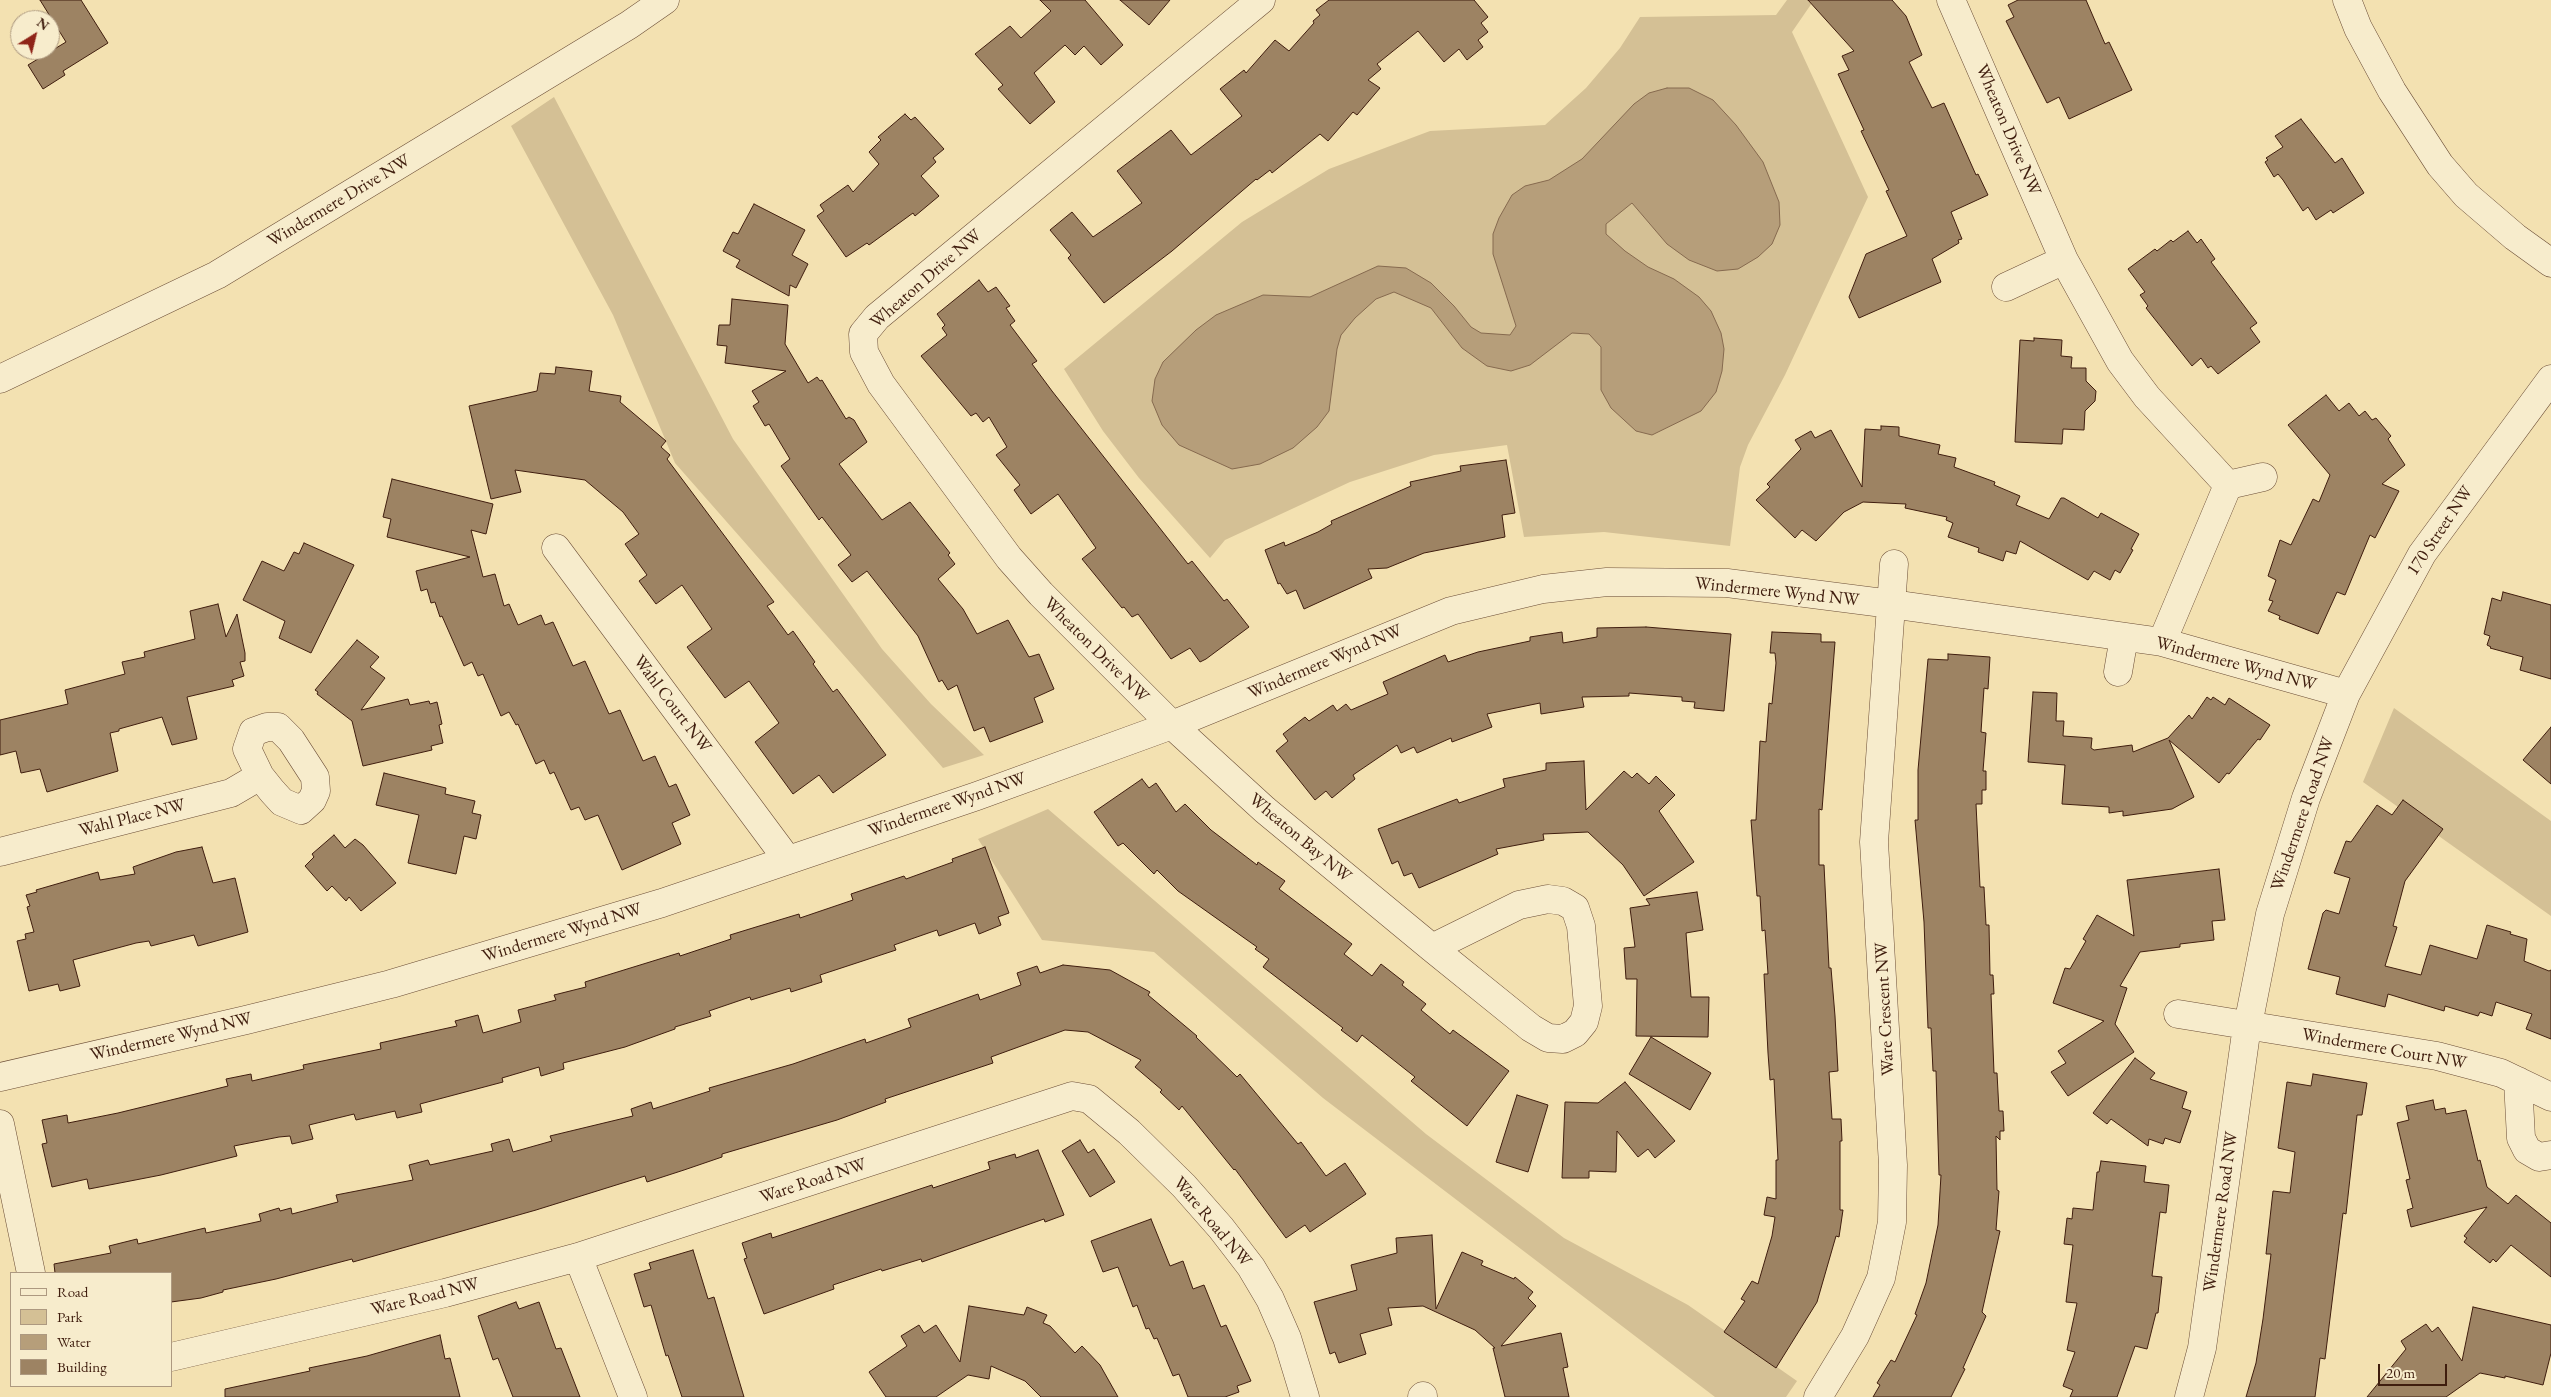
<!DOCTYPE html>
<style>
body{margin:0}
#map{position:relative;width:2551px;height:1397px;overflow:hidden;background:#f3e1b1;font-family:"EB Garamond",serif}
canvas{display:block}
.legend{position:absolute;left:10px;top:1272px;width:162px;height:115px;box-sizing:border-box;background:#f7eccc;border:1px solid #ad9980;margin:0;padding:6px 9px;list-style:none;font-size:15px;color:#3f1d0e}
.legend li{display:flex;align-items:center;gap:10px;height:25px}
.legend b{width:25px;border:1px solid #ad9980}
.north{position:absolute;left:10px;top:10px;width:50px;height:50px;box-sizing:border-box;background:#f7eccc;border:1px solid #ad9980;border-radius:50%;rotate:36deg;font-size:14px;font-weight:700;line-height:20px;text-align:center;color:#3f1d0e}
.north::after{content:'';display:block;margin:auto;width:18px;height:22px;background:#8f2418;clip-path:polygon(50% 0,100% 100%,50% 72%,0 100%)}
.scale{position:absolute;left:2378px;top:1364px;width:69px;height:22px;box-sizing:border-box;border:2px solid #3f1d0e;border-top:0;padding-left:6px;font-size:15px;line-height:18px;white-space:nowrap;color:#3f1d0e;-webkit-text-stroke:4px #f7eccc;paint-order:stroke}
</style>
<div id="map">
<canvas width="2551" height="1397"></canvas>
<ul class="legend">
<li><b style="height:6px;background:#f7eccc"></b>Road</li>
<li><b style="height:14px;background:#d4c095"></b>Park</li>
<li><b style="height:14px;background:#b69e7a"></b>Water</li>
<li><b style="height:14px;background:#9d8363"></b>Building</li>
</ul>
<div class="north">N</div>
<div class="scale">20 m</div>
</div>
<script>
const context = document.querySelector('canvas').getContext('2d');
context.lineJoin = 'round';
function paint(path, color) { context.fillStyle = color; context.fill(path, 'evenodd'); }
const toPath = rows => new Path2D(rows.map(r => 'M' + r).join(''));
function strokePath(path, color, width, dash) { context.strokeStyle = color; context.lineWidth = width; context.lineCap = dash ? 'butt' : 'round'; context.setLineDash(dash || []); context.stroke(path); }
function drawText(font, color, halo, rows, align = 'center') {
  context.font = font + ' "EB Garamond",serif'; context.lineWidth = 4; context.setLineDash([]); context.textBaseline = 'middle'; context.strokeStyle = halo; context.fillStyle = color; for (const [text, x, y, turn = 0] of rows) {
    context.save(); context.translate(x, y); context.rotate((+turn || 0) * Math.PI / 180); context.textAlign = isNaN(turn) ? turn : align; if (halo) context.strokeText(text, 0, 0); context.fillText(text, 0, 0); context.restore();
  }
}
paint(toPath([
 [1787,0,1814,0,1792,32,1868,197,1785,375,1748,445,1740,467,1730,546,1604,532,1524,537,1507,445,1434,455,1350,482,1225,540,1210,558,1139,478,1103,431,1064,369,1242,222,1329,169,1430,131,1545,125,1586,88,1620,48,1640,17,1776,15],
 [554,97,733,439,882,649,931,704,984,755,943,768,675,463,613,315,511,126],
 [2394,708,2551,821,2551,916,2363,782],
 [1048,809,1426,1134,1564,1238,1688,1305,1797,1381,1786,1397,1715,1397,1323,1098,1154,952,1042,940,978,839]
]), '#d4c095');
const water = toPath([
 [1667,88,1689,88,1713,100,1736,125,1763,162,1779,202,1780,225,1772,244,1758,257,1738,269,1717,271,1689,260,1667,244,1632,203,1606,224,1606,234,1625,251,1648,267,1674,279,1699,297,1711,311,1721,333,1724,349,1722,371,1716,392,1701,411,1652,435,1636,431,1611,408,1601,390,1601,347,1589,334,1572,333,1530,365,1511,371,1487,366,1462,348,1431,308,1394,292,1376,299,1355,318,1341,335,1337,349,1329,411,1317,427,1293,448,1260,464,1232,469,1179,445,1162,425,1152,401,1155,379,1163,362,1196,330,1216,315,1263,295,1310,297,1378,266,1406,268,1431,283,1454,306,1471,327,1481,333,1510,335,1516,326,1493,254,1493,234,1499,218,1512,195,1525,186,1549,180,1582,159,1634,104,1649,93,1667,88]
]);
paint(water, '#b69e7a');
strokePath(water, '#866a4f', 1);
const building = toPath([
 [40,0,81,0,108,43,63,71,65,75,43,89,28,65,66,42,40,0],
 [1040,0,1085,0,1123,45,1101,65,1084,46,1075,55,1065,45,1034,73,1055,102,1030,124,998,89,1003,85,975,54,1010,26,1021,38,1051,11,1040,0],
 [1120,0,1170,0,1149,25,1120,0],
 [1329,0,1474,0,1488,17,1481,23,1488,32,1478,40,1483,47,1467,60,1459,49,1444,62,1418,31,1377,64,1381,69,1368,80,1380,88,1357,115,1353,112,1328,141,1320,134,1272,173,1270,170,1257,180,1256,179,1172,251,1104,303,1068,258,1071,255,1050,230,1072,212,1093,237,1142,203,1117,171,1171,130,1191,155,1242,116,1220,89,1244,70,1246,73,1275,40,1289,51,1314,23,1313,21,1320,15,1316,10,1329,0],
 [1808,0,1892,0,1906,16,1922,55,1909,62,1932,108,1944,103,1976,175,1978,174,1988,195,1951,212,1962,239,1958,240,1959,243,1932,259,1941,282,1859,318,1849,297,1866,254,1907,236,1886,191,1889,190,1861,131,1864,130,1838,74,1849,70,1842,56,1854,51,1808,0],
 [2018,0,2086,0,2105,44,2109,42,2132,90,2069,119,2059,97,2047,103,2006,21,2014,17,2008,5,2018,0],
 [905,114,911,120,915,117,944,149,933,158,936,162,921,176,939,196,915,216,913,213,869,245,867,243,846,257,817,216,824,211,820,205,848,185,853,192,879,164,869,152,881,140,878,137,905,114],
 [2301,119,2335,163,2342,158,2364,193,2333,213,2331,210,2316,220,2308,207,2303,211,2283,180,2278,174,2274,177,2265,162,2268,160,2266,158,2283,147,2275,136,2301,119],
 [754,204,805,230,792,255,808,264,796,288,790,285,789,296,736,267,740,260,723,251,733,232,738,234,754,204],
 [2188,231,2197,243,2201,239,2215,259,2211,262,2257,323,2250,328,2260,342,2218,374,2211,366,2208,368,2201,358,2192,366,2146,308,2148,306,2140,295,2145,292,2128,269,2155,249,2157,251,2171,240,2173,242,2188,231],
 [979,280,988,292,996,287,1010,306,1006,308,1015,321,1010,325,1037,361,1032,364,1052,391,1188,564,1192,561,1224,601,1227,599,1249,627,1206,659,1200,662,1190,648,1171,659,1138,614,1132,617,1124,607,1122,608,1082,559,1096,548,1058,494,1031,514,1014,490,1020,485,996,455,1007,447,989,417,983,422,976,413,971,416,921,356,947,335,942,328,945,325,937,314,979,280],
 [732,299,788,305,785,344,808,383,817,377,820,381,822,380,846,419,849,417,854,420,867,442,839,464,882,520,910,502,950,553,948,555,955,564,938,579,963,609,977,634,1008,620,1029,657,1039,654,1054,689,1034,698,1043,722,990,742,984,727,974,731,957,685,948,690,942,680,939,682,918,636,867,571,852,582,838,565,851,555,822,517,819,520,781,466,790,459,769,424,765,426,753,406,759,402,752,391,786,371,725,363,727,346,717,345,719,325,730,325,732,299],
 [2034,338,2062,340,2061,356,2072,357,2071,368,2086,368,2086,381,2096,391,2095,401,2085,411,2084,430,2063,429,2062,444,2015,442,2020,340,2034,341,2034,338],
 [556,367,592,371,589,391,621,396,620,402,666,441,661,447,670,455,667,459,774,602,767,606,788,635,793,631,815,662,813,664,833,692,837,689,886,755,833,793,819,775,793,794,755,742,779,723,749,681,725,698,687,647,712,629,682,585,656,604,639,581,647,575,625,544,639,534,623,512,585,480,515,470,521,492,491,499,469,406,537,391,540,373,555,374,556,367],
 [2326,395,2339,411,2349,403,2359,416,2365,411,2372,420,2376,418,2391,436,2388,439,2405,465,2382,484,2399,491,2375,538,2370,535,2345,595,2337,592,2318,634,2279,619,2280,616,2268,611,2273,601,2269,600,2276,580,2268,576,2280,540,2291,545,2313,499,2319,502,2330,475,2288,425,2326,395],
 [1881,426,1899,427,1899,436,1940,445,1938,454,1956,458,1954,467,1995,482,1994,485,2020,496,2016,505,2049,519,2061,498,2064,498,2098,518,2101,513,2139,534,2131,549,2133,550,2120,573,2115,570,2110,580,2094,571,2088,580,2020,541,2016,554,2006,551,2003,561,1978,552,1979,548,1948,537,1953,523,1946,520,1947,517,1905,508,1906,504,1863,502,1844,512,1816,541,1802,530,1795,538,1756,500,1770,487,1767,484,1801,449,1795,440,1811,431,1815,438,1831,430,1862,487,1865,429,1881,430,1881,426],
 [1506,460,1515,513,1502,515,1505,537,1424,553,1387,568,1368,569,1372,578,1304,609,1296,590,1287,594,1280,583,1278,584,1265,550,1284,542,1285,546,1318,532,1332,524,1331,521,1411,486,1410,482,1461,471,1460,466,1506,460],
 [392,479,493,504,486,534,471,530,483,577,495,574,504,606,509,604,518,625,541,615,545,625,553,622,573,666,585,661,609,714,620,710,643,761,655,756,669,787,676,784,690,815,672,823,681,844,622,870,598,815,585,820,579,807,571,810,554,772,550,774,544,760,536,764,518,724,516,725,509,712,501,716,483,674,478,676,472,662,464,666,442,616,440,617,435,602,431,603,427,589,421,591,416,571,470,557,387,537,391,519,383,517,392,479],
 [304,543,354,565,311,653,279,638,285,621,243,600,262,561,284,571,294,552,299,554,304,543],
 [2503,592,2551,605,2551,679,2520,670,2523,657,2490,648,2491,647,2487,645,2490,636,2484,634,2492,598,2501,601,2503,592],
 [218,604,226,637,237,614,245,653,245,661,240,662,244,676,232,680,234,686,187,697,197,739,172,745,162,717,119,729,119,731,110,733,118,771,47,792,40,769,21,773,16,751,0,755,0,720,68,704,65,690,125,674,122,662,145,657,144,652,195,639,190,611,218,604],
 [1646,627,1731,634,1724,711,1694,708,1695,702,1682,701,1682,697,1629,693,1629,696,1582,697,1584,707,1541,714,1540,703,1487,714,1492,727,1452,742,1451,738,1417,753,1414,747,1401,753,1397,745,1353,775,1355,779,1332,798,1326,791,1315,800,1276,751,1288,741,1283,734,1305,717,1309,721,1333,705,1337,711,1346,704,1351,710,1388,694,1383,682,1445,655,1448,662,1478,652,1530,641,1530,637,1562,632,1563,643,1597,637,1597,628,1646,627],
 [1772,632,1821,634,1821,642,1835,642,1822,810,1819,809,1819,865,1824,865,1829,968,1831,968,1835,1016,1838,1071,1829,1072,1832,1119,1841,1119,1842,1141,1840,1141,1840,1210,1843,1210,1839,1237,1836,1236,1817,1302,1776,1368,1724,1332,1745,1301,1741,1299,1752,1281,1758,1284,1772,1236,1775,1217,1764,1215,1767,1197,1776,1199,1776,1160,1778,1160,1774,1079,1770,1080,1768,1053,1764,974,1768,974,1765,930,1762,931,1760,896,1757,896,1751,820,1756,820,1760,741,1766,742,1769,703,1772,704,1776,663,1775,653,1770,653,1772,632],
 [357,640,379,657,370,667,385,678,361,710,408,699,410,705,429,701,430,704,437,702,442,724,439,725,443,743,431,746,432,750,363,766,352,721,317,694,318,692,315,690,357,640],
 [1948,654,1990,657,1988,689,1984,688,1981,732,1986,733,1983,771,1986,771,1986,790,1982,790,1982,804,1976,804,1980,887,1984,887,1986,925,1989,925,1990,975,1993,975,1994,994,1991,994,1994,1073,1997,1073,1999,1111,2003,1111,2004,1131,2000,1131,2000,1140,1996,1136,1997,1190,1999,1191,1996,1230,2000,1231,1982,1312,1986,1316,1963,1368,1965,1369,1951,1397,1873,1397,1880,1385,1877,1383,1891,1360,1895,1362,1917,1315,1915,1314,1926,1283,1938,1225,1941,1175,1939,1175,1936,1071,1933,1071,1931,1028,1928,1028,1924,922,1915,820,1918,820,1918,770,1928,659,1948,660,1948,654],
 [2033,692,2057,693,2056,721,2064,721,2063,736,2092,738,2091,748,2094,750,2132,745,2133,752,2168,738,2189,715,2192,719,2207,697,2211,700,2213,697,2225,705,2229,698,2270,725,2260,740,2258,739,2229,774,2227,773,2219,783,2169,740,2194,797,2172,809,2123,816,2123,811,2109,813,2109,807,2062,804,2065,765,2028,762,2033,692],
 [2551,727,2551,784,2523,760,2551,727],
 [1584,761,1586,810,1624,771,1632,778,1637,773,1649,784,1656,776,1675,795,1659,811,1694,862,1644,896,1623,865,1588,832,1543,834,1544,840,1496,849,1498,854,1419,888,1412,873,1404,876,1398,861,1392,864,1378,829,1457,799,1459,803,1505,787,1503,779,1546,770,1546,763,1584,761],
 [384,773,446,788,445,794,475,801,472,813,481,815,476,839,464,836,456,874,408,863,419,815,376,805,384,773],
 [1142,779,1149,788,1156,783,1176,812,1185,804,1211,830,1257,865,1258,862,1285,881,1279,889,1352,944,1344,954,1372,976,1381,964,1404,982,1402,985,1426,1004,1421,1010,1450,1034,1453,1030,1509,1071,1467,1126,1411,1081,1415,1077,1362,1035,1357,1042,1341,1030,1343,1028,1263,967,1269,959,1255,949,1257,947,1178,891,1157,870,1154,874,1123,843,1118,846,1094,812,1142,779],
 [2403,800,2443,829,2405,881,2393,926,2397,927,2385,966,2421,975,2430,945,2477,959,2487,925,2511,932,2510,934,2527,939,2524,961,2549,971,2551,970,2551,1039,2526,1029,2532,1014,2496,1002,2492,1016,2480,1012,2478,1016,2445,1006,2444,1011,2388,994,2385,1007,2336,994,2340,977,2308,969,2323,913,2326,910,2339,914,2350,878,2334,873,2346,841,2351,842,2377,805,2392,815,2403,800],
 [334,835,345,848,355,839,363,845,396,883,361,911,349,897,346,901,332,886,327,891,305,866,314,857,312,854,334,835],
 [202,847,213,883,235,878,248,932,198,946,194,935,151,946,149,941,136,943,73,960,80,986,60,991,58,984,29,991,17,941,26,939,25,934,34,932,27,907,30,906,26,895,37,892,36,890,98,872,100,880,135,874,133,867,176,852,202,847],
 [985,847,1009,913,998,917,1001,925,979,934,975,923,939,936,937,930,894,945,896,950,820,975,822,982,791,992,790,988,751,1000,750,997,709,1011,711,1016,675,1027,675,1029,625,1047,563,1063,564,1069,541,1076,539,1067,502,1078,503,1082,420,1104,422,1112,397,1118,395,1111,356,1120,354,1114,309,1125,313,1139,292,1144,290,1136,279,1137,234,1146,237,1156,161,1175,89,1189,87,1179,52,1187,42,1144,47,1143,42,1120,67,1115,68,1123,118,1113,228,1086,226,1079,251,1074,252,1081,304,1069,303,1065,381,1049,380,1043,457,1026,455,1021,478,1015,483,1033,521,1022,518,1010,556,1000,554,995,586,987,585,982,679,953,680,956,731,939,730,935,756,927,799,914,800,918,853,900,851,894,904,876,906,879,953,862,952,859,985,847],
 [2219,869,2225,920,2212,921,2214,940,2180,944,2180,947,2140,952,2120,986,2127,988,2115,1024,2134,1052,2068,1096,2051,1072,2066,1063,2058,1051,2104,1021,2053,1003,2065,968,2070,969,2086,941,2083,939,2097,915,2134,936,2127,880,2219,869],
 [1697,892,1703,930,1686,933,1691,997,1709,997,1708,1037,1636,1036,1637,979,1626,979,1624,948,1635,947,1630,908,1650,905,1646,899,1697,892],
 [1063,965,1110,970,1150,992,1148,995,1197,1036,1196,1037,1237,1077,1240,1074,1298,1144,1301,1142,1326,1176,1345,1163,1366,1194,1310,1232,1305,1225,1286,1238,1235,1169,1234,1170,1182,1106,1179,1110,1160,1092,1162,1090,1135,1067,1141,1060,1088,1032,1065,1030,991,1057,993,1063,885,1099,886,1102,837,1120,722,1154,722,1157,684,1170,647,1182,645,1176,536,1210,353,1262,352,1259,276,1279,223,1290,223,1292,201,1298,171,1302,171,1273,55,1273,54,1264,111,1253,109,1246,137,1239,138,1244,205,1228,206,1233,261,1221,259,1214,279,1208,280,1211,291,1208,292,1214,338,1202,336,1195,413,1180,409,1165,428,1160,430,1165,493,1151,491,1144,509,1139,513,1152,552,1141,550,1136,633,1116,631,1109,651,1102,653,1109,710,1091,709,1088,793,1064,865,1039,866,1043,911,1027,908,1019,978,994,980,1000,1021,985,1017,973,1037,966,1040,973,1063,965],
 [1651,1037,1711,1073,1690,1110,1629,1074,1651,1037],
 [2135,1058,2155,1073,2150,1079,2187,1092,2182,1108,2191,1111,2180,1143,2165,1138,2163,1144,2149,1139,2148,1146,2111,1119,2107,1124,2093,1113,2135,1058],
 [2313,1074,2367,1083,2362,1115,2357,1115,2346,1214,2343,1213,2325,1359,2320,1358,2315,1397,2246,1397,2256,1363,2263,1319,2271,1254,2266,1254,2273,1191,2290,1193,2295,1152,2278,1148,2287,1082,2311,1086,2313,1074],
 [1625,1082,1675,1141,1655,1158,1648,1149,1638,1157,1617,1131,1616,1172,1589,1171,1589,1178,1562,1178,1565,1102,1598,1103,1625,1082],
 [1517,1095,1548,1105,1528,1172,1496,1162,1517,1095],
 [2433,1100,2435,1110,2445,1108,2446,1114,2466,1110,2478,1161,2480,1160,2487,1187,2508,1204,2516,1195,2551,1223,2551,1277,2511,1245,2496,1262,2493,1259,2490,1263,2464,1242,2467,1238,2464,1236,2487,1207,2411,1227,2407,1210,2413,1208,2406,1180,2410,1179,2397,1123,2409,1120,2406,1106,2433,1100],
 [1080,1140,1088,1153,1094,1149,1115,1182,1090,1197,1062,1151,1080,1140],
 [1038,1150,1064,1215,1045,1222,1044,1219,922,1262,921,1259,882,1271,881,1269,833,1285,834,1289,764,1314,744,1259,747,1258,742,1243,771,1233,772,1238,932,1185,933,1188,990,1169,988,1162,1015,1154,1016,1158,1038,1150],
 [2101,1161,2146,1166,2144,1182,2169,1185,2166,1213,2160,1212,2152,1276,2162,1277,2158,1313,2156,1313,2147,1349,2135,1346,2117,1397,2070,1397,2073,1390,2063,1386,2075,1352,2067,1350,2077,1303,2066,1302,2073,1245,2064,1244,2067,1218,2072,1219,2073,1208,2093,1210,2097,1172,2099,1172,2101,1161],
 [1151,1219,1170,1266,1183,1261,1193,1289,1204,1285,1221,1327,1226,1325,1251,1381,1237,1386,1239,1392,1225,1397,1188,1397,1179,1374,1173,1376,1157,1338,1154,1339,1149,1328,1146,1329,1137,1305,1133,1307,1118,1267,1103,1272,1091,1241,1151,1219],
 [1432,1235,1436,1309,1462,1252,1483,1261,1481,1265,1514,1279,1515,1277,1533,1292,1528,1298,1536,1306,1501,1346,1561,1333,1568,1367,1563,1368,1569,1397,1505,1397,1493,1348,1495,1348,1475,1330,1423,1306,1388,1308,1392,1325,1360,1334,1366,1354,1339,1363,1335,1352,1330,1354,1314,1302,1357,1290,1351,1265,1397,1253,1396,1238,1432,1235],
 [693,1250,708,1299,714,1297,744,1397,682,1397,668,1355,666,1356,651,1305,644,1307,634,1274,651,1269,649,1263,693,1250],
 [516,1302,519,1309,539,1302,556,1349,561,1348,580,1397,513,1397,498,1358,493,1360,478,1316,516,1302],
 [969,1306,1024,1315,1027,1307,1047,1315,1043,1323,1050,1326,1075,1353,1082,1346,1100,1365,1118,1397,1041,1397,1025,1381,991,1366,989,1379,968,1375,936,1397,886,1397,869,1372,907,1346,901,1336,919,1325,924,1333,936,1325,960,1362,969,1306],
 [2473,1307,2551,1325,2551,1353,2543,1385,2505,1376,2505,1378,2480,1373,2446,1397,2367,1397,2406,1349,2401,1341,2426,1324,2432,1332,2438,1327,2462,1361,2473,1307],
 [440,1335,445,1359,450,1358,460,1397,225,1397,225,1389,310,1371,309,1368,367,1356,440,1335]
]);
paint(building, '#9d8363');
strokePath(building, '#3f1d0e', 1);
const minor = toPath([
 [1261,0,877,317,863,334,864,352,881,384,1009,558,1041,594,1172,725,1265,810,1432,948,1531,1028,1548,1038,1563,1039,1575,1033,1584,1022,1588,1006,1581,926,1575,908,1563,901,1548,899,1519,905,1432,948],
 [1951,0,2064,260,2120,361,2147,397,2228,485,2162,642],
 [2347,0,2358,28,2392,91,2440,165,2466,195,2515,237,2551,263],
 [2006,287,2064,260],
 [0,379,217,275,629,25,665,0],
 [2228,485,2263,477],
 [556,548,787,859],
 [2118,672,2124,637],
 [267,727,278,727,291,740,315,777,316,791,312,800,301,810,282,802,272,791,260,776,247,749,253,732,267,727],
 [0,852,231,793,260,776],
 [2178,1014,2437,1056,2501,1073,2551,1097],
 [0,1077,246,1020,391,984,662,903,977,796,1172,725,1451,611,1543,589,1607,582,1727,583,1891,604,2162,642,2346,694],
 [2518,1081,2521,1138,2527,1150,2539,1157,2551,1155],
 [0,1124,31,1273],
 [578,1257,633,1397],
 [171,1357,445,1293,578,1257,1072,1096,1089,1099,1129,1132,1184,1186,1221,1228,1251,1267,1270,1299,1287,1338,1305,1397],
 [1422,1397,1423,1396],
 [1818,1397,1855,1336,1881,1278,1892,1222,1893,1165,1874,842,1894,564],
 [2189,1397,2202,1348,2245,1040,2270,914,2306,798,2346,694,2422,554,2551,379]
]);
strokePath(minor, '#6c4e37', 29);
strokePath(minor, '#f7eccc', 28);
drawText('18px', '#3f1d0e', '#f7eccc', [
 ["Wheaton Drive NW",2008,130,67],
 ["Windermere Drive NW",339,201,-31],
 ["Wheaton Drive NW",926,279,-41],
 ["170 Street NW",2440,531,-56],
 ["Windermere Wynd NW",1777,592,6],
 ["Wheaton Drive NW",1096,650,45],
 ["Windermere Wynd NW",1325,662,-23],
 ["Windermere Wynd NW",2236,664,15],
 ["Wahl Court NW",672,704,53],
 ["Windermere Wynd NW",947,805,-19],
 ["Windermere Road NW",2303,814,-71],
 ["Wahl Place NW",132,818,-14],
 ["Wheaton Bay NW",1300,838,40],
 ["Windermere Wynd NW",562,933,-17],
 ["Ware Crescent NW",1885,1009,-93],
 ["Windermere Wynd NW",171,1037,-13],
 ["Windermere Court NW",2384,1049,10],
 ["Ware Road NW",813,1181,-18],
 ["Windermere Road NW",2221,1212,-82],
 ["Ware Road NW",1212,1222,50],
 ["Ware Road NW",425,1297,-14]
]);
</script>
